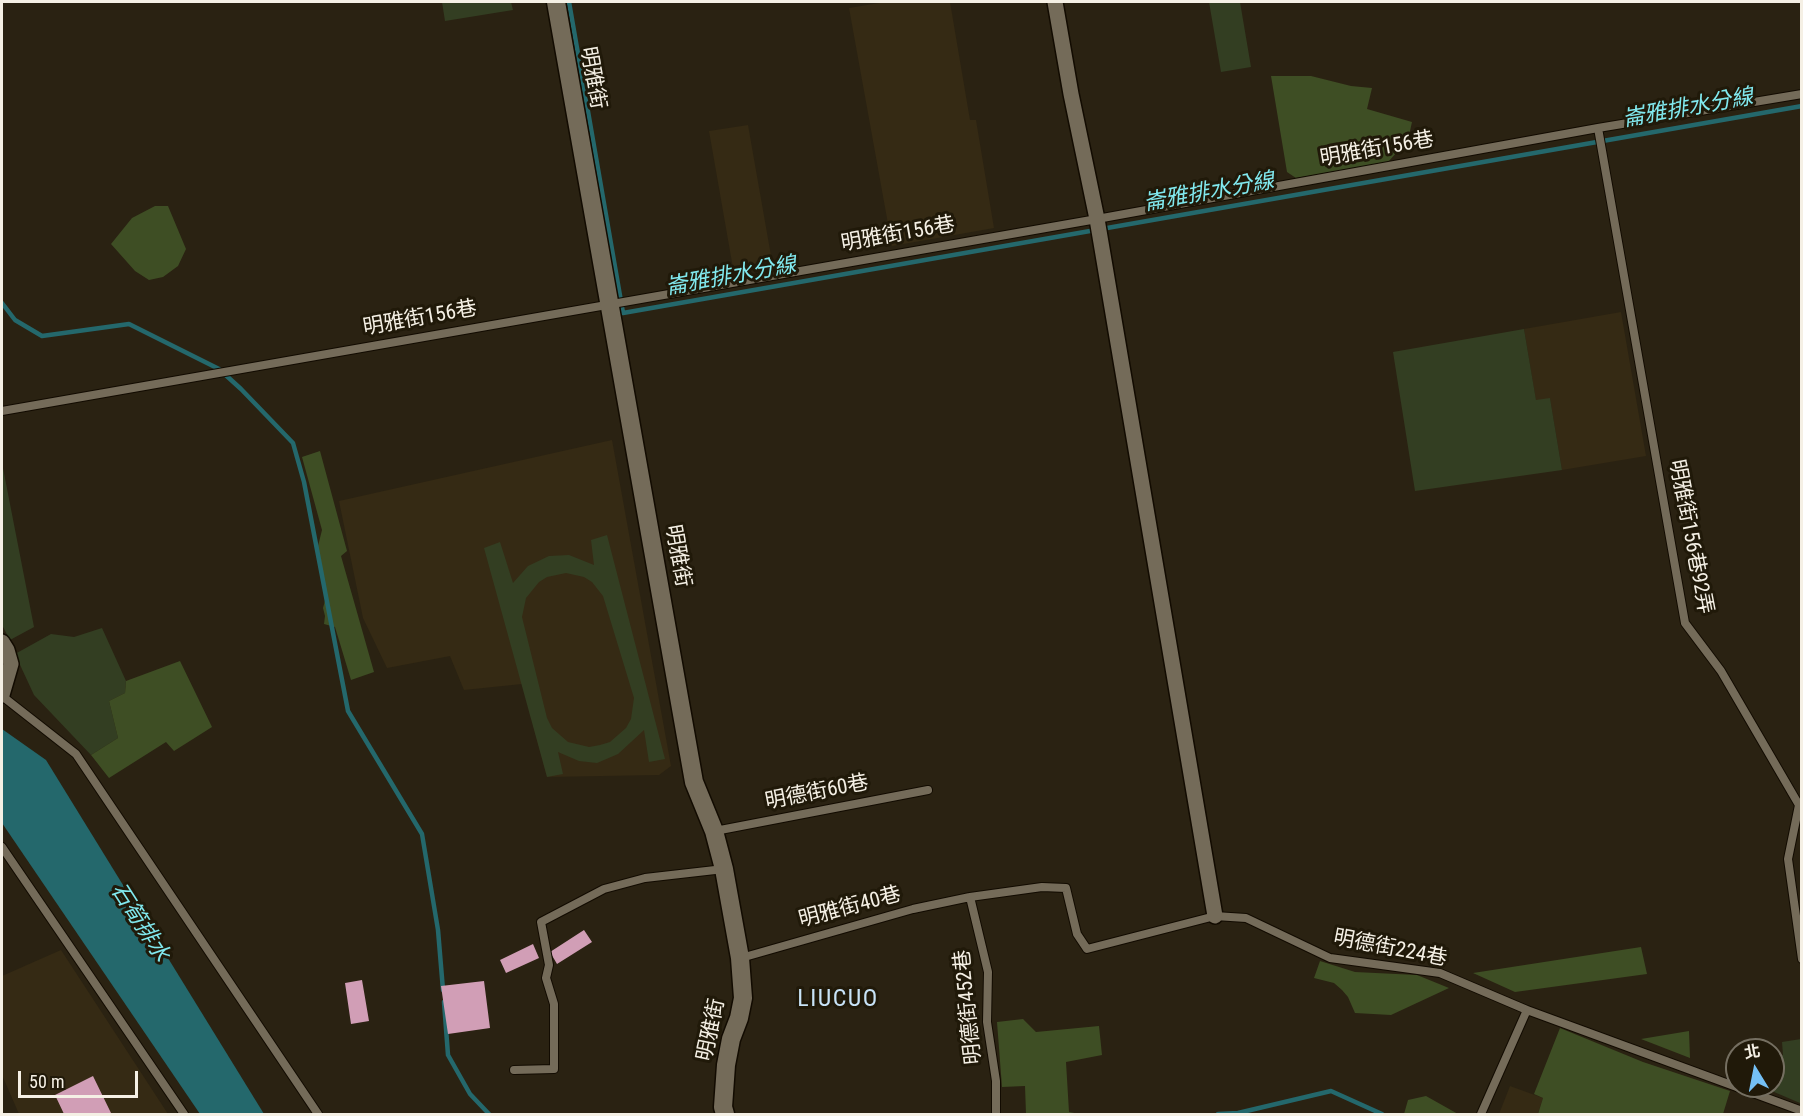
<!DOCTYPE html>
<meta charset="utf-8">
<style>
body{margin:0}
#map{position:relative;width:1803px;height:1116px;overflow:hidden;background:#2a2212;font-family:"Roboto Condensed","Noto Sans TC",sans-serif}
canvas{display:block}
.frame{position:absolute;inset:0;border:3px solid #f5f0e5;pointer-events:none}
.north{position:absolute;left:1725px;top:1038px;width:60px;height:60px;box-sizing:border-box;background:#201909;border:2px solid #756f61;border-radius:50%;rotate:350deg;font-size:16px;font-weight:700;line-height:24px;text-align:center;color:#f5f0e5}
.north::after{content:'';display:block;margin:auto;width:21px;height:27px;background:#74c0f6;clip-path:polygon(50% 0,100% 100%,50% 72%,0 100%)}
.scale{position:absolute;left:18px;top:1071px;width:120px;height:27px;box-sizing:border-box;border:3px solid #f5f0e5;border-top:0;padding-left:8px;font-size:18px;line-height:21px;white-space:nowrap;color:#f5f0e5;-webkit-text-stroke:4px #201909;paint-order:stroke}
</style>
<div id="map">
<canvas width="1803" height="1116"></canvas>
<div class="frame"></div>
<div class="north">北</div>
<div class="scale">50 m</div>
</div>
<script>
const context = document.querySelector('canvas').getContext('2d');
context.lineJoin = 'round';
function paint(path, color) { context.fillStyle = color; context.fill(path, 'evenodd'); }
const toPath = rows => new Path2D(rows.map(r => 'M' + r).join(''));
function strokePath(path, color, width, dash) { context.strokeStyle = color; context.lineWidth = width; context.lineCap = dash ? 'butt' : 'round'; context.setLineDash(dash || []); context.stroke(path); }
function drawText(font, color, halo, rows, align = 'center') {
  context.font = font + ' "Roboto Condensed","Noto Sans TC",sans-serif'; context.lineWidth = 6; context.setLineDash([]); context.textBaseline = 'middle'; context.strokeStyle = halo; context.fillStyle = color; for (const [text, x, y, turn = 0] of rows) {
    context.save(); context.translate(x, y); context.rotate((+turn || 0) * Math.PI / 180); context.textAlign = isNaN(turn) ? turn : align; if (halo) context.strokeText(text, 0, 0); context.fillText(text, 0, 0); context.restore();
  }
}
paint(toPath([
 [885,2,950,2,970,120,976,120,994,228,892,246,849,8],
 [748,125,773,267,734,274,709,131],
 [1621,312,1646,456,1562,470,1550,399,1536,401,1524,329],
 [612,440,671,766,659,775,547,777,522,684,464,690,450,656,387,668,363,618,339,501],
 [61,950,168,1114,19,1114,2,1075,2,976],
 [1510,1086,1543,1098,1538,1113,1541,1114,1499,1114]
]), '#352a14');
paint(toPath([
 [442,2,511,2,513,10,445,21],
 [1209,2,1240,2,1251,67,1221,72],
 [1524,329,1536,400,1550,398,1562,470,1415,491,1393,352],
 [2,463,34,627,10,640,2,625],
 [607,535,665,759,649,762,644,730,618,754,597,763,579,761,558,752,563,774,547,777,484,548,500,542,513,583,528,566,549,556,569,555,594,565,591,540],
 [566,573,584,577,592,582,603,596,634,698,631,719,626,728,610,742,600,745,589,747,568,742,552,728,547,718,522,617,526,598,539,582,547,577],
 [102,628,126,681,125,693,109,701,118,738,91,755,34,695,15,654,51,634,74,637],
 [1801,1039,1802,1103,1800,1103,1760,1086,1773,1086,1773,1056,1783,1055,1782,1042]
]), '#333e22');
paint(toPath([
 [1271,76,1311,76,1351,86,1372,88,1367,109,1412,122,1408,140,1388,162,1296,178,1287,172],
 [155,206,168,206,186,249,178,266,163,277,149,280,135,271,111,244,132,218],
 [320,451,347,551,341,556,374,672,351,680,335,627,324,624,325,616,323,608,326,597,316,554,322,530,302,457],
 [180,661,212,727,174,751,166,742,109,778,91,755,118,738,109,701,125,693,126,681],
 [1641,947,1647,974,1515,992,1473,973],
 [1320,961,1355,972,1417,975,1449,988,1391,1015,1355,1013,1348,997,1342,990,1334,983,1314,978],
 [1023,1019,1036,1032,1099,1026,1102,1055,1066,1062,1069,1112,1080,1114,1026,1114,1025,1086,1002,1087,997,1022],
 [1560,1028,1643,1062,1730,1091,1723,1114,1538,1114,1543,1098,1534,1094],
 [1689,1031,1690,1058,1641,1039],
 [1426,1096,1458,1114,1404,1114,1408,1100]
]), '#3e4e24');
paint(toPath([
 [2,729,46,760,264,1114,200,1114,2,823]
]), '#24686c');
strokePath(toPath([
 [569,2,623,313,1802,106],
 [2,303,15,320,42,336,129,324,219,369,241,389,293,443,304,482,348,711,422,834,438,930,443,990],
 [444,1002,448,1055,470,1094,489,1114],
 [1218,1114,1238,1113,1331,1091,1382,1114]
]), '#24686c', 4.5);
paint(toPath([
 [584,930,592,942,557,964,550,952],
 [533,944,539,958,506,973,500,960],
 [362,980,369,1021,351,1024,345,983],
 [484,981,490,1028,448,1034,441,986],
 [93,1076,111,1113,64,1114,55,1095]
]), '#d19eb6');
const service = toPath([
 [1598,128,1685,623,1721,671,1799,805,1788,859,1802,959],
 [2,411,1097,219,1598,128,1802,94],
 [2,696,76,754,318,1114],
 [715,831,928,790],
 [2,847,184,1114],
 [970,897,988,972,987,1022,996,1081,996,1114],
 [741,958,913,909,970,897,1042,887,1066,888,1077,934,1087,949,1215,916,1246,918,1330,958,1440,973,1527,1010,1802,1111],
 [514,1070,554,1069,554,1004,546,978,549,965,541,922,604,889,645,878,724,869],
 [1481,1114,1527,1010]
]);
const minor = toPath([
 [1055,2,1071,94,1097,219,1215,916],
 [2,642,7,650,11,664,2,695]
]);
const tertiary = toPath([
 [556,2,694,782,714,831,724,869,740,958,743,998,739,1018,731,1039,726,1065,723,1107,725,1114]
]);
strokePath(service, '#120b01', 10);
strokePath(minor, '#120b01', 18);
strokePath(tertiary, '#120b01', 21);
strokePath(service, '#746b59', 8);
strokePath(minor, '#746b59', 15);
strokePath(tertiary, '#746b59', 18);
drawText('21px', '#f5f0e5', '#201909', [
 ["明雅街",592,78,80],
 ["明雅街156巷",1377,150,-10],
 ["明雅街156巷",898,235,-10],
 ["明雅街156巷",420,319,-10],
 ["明雅街156巷92弄",1690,537,79],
 ["明雅街",677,556,80],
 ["明德街60巷",817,793,-11],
 ["明雅街40巷",850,908,-15],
 ["明德街224巷",1390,949,11],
 ["明德街452巷",969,1007,-96],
 ["明雅街",712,1030,-78]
]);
drawText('italic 22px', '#81e9ef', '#201909', [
 ["崙雅排水分線",1688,109,-10],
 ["崙雅排水分線",1209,193,-10],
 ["崙雅排水分線",731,277,-10],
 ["石筍排水",139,923,57]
]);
context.letterSpacing = '1.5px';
drawText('24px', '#c8e3f7', '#201909', [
 ["LIUCUO",838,1000]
]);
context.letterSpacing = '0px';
</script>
